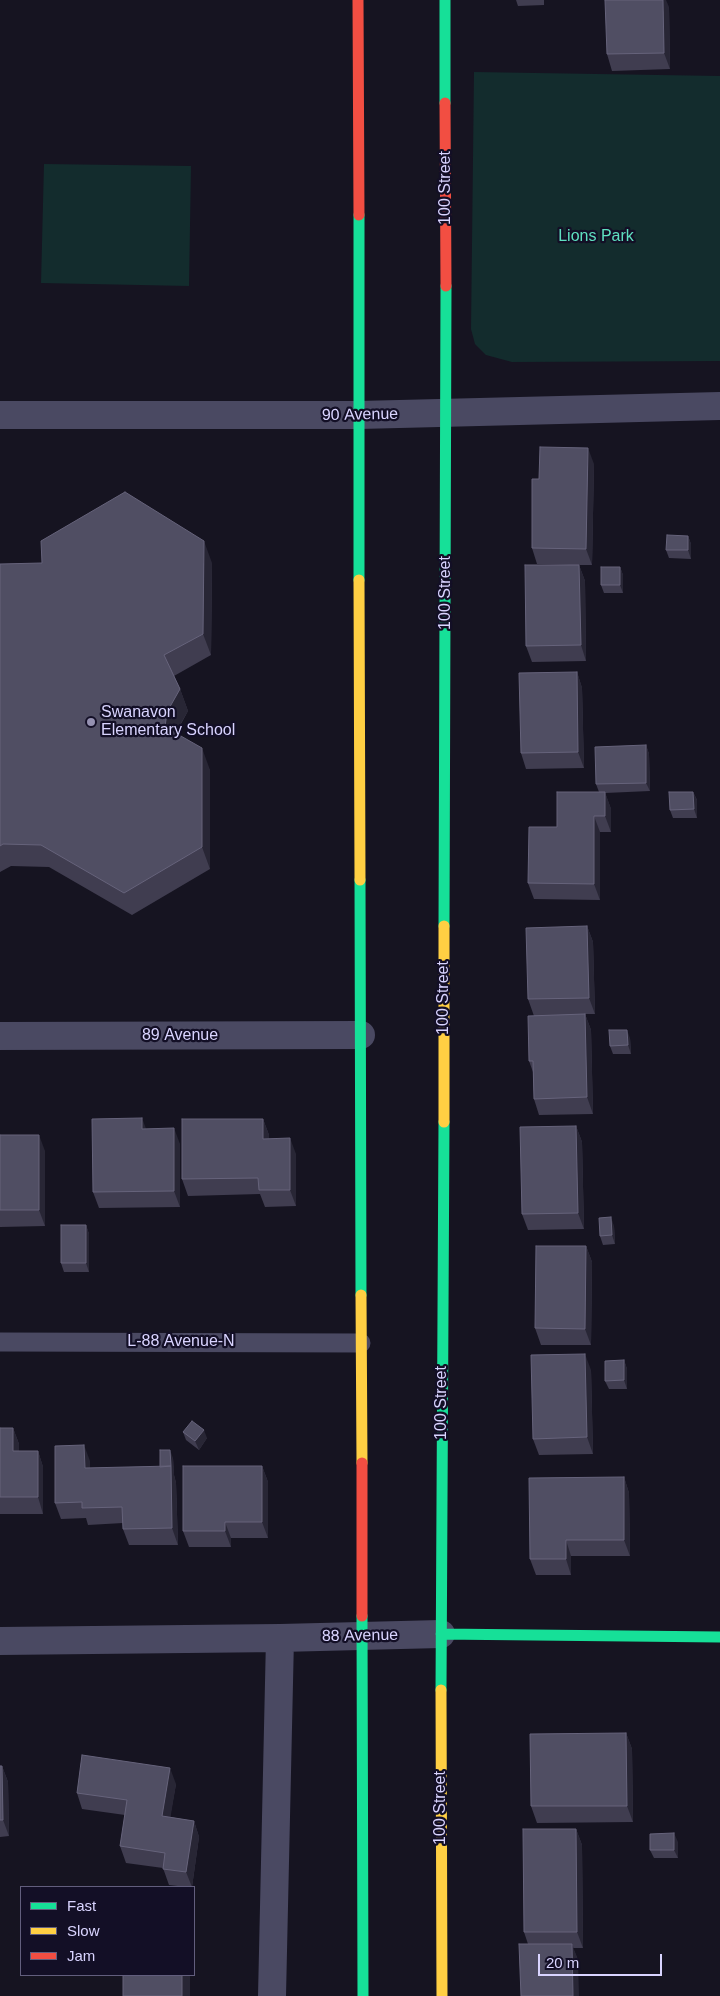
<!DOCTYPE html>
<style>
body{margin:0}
#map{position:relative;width:720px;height:1996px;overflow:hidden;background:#161421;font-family:Arial,sans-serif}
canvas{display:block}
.legend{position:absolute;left:20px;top:1886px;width:175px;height:90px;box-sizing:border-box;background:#130f26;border:1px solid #625e7d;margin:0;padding:6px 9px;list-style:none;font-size:15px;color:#d9d4ff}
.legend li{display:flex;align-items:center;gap:10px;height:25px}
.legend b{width:25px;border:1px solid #625e7d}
.scale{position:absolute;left:538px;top:1954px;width:124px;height:22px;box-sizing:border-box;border:2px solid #d9d4ff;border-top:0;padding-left:6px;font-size:15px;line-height:18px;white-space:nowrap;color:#d9d4ff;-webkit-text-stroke:4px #130f26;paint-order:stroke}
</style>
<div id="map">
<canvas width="720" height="1996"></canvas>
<ul class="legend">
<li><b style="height:6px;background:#16e098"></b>Fast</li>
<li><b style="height:6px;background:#ffcf43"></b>Slow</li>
<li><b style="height:6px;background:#f24e42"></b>Jam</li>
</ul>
<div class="scale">20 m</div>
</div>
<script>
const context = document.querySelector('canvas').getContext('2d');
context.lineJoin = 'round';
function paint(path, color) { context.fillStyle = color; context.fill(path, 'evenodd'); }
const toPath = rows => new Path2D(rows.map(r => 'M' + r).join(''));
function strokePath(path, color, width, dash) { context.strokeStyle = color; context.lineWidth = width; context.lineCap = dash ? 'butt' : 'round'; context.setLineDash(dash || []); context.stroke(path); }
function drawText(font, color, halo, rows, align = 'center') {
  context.font = font + ' Arial,sans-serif'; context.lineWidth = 4.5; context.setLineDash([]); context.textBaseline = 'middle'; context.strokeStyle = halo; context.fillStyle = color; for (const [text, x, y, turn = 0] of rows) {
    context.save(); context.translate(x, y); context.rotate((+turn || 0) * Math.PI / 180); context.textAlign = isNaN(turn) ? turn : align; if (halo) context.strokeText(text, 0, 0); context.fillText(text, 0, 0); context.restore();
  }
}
paint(toPath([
 [474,72,720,76,720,361,512,362,486,355,475,344,471,329],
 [44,164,191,166,189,286,41,283]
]), '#132c2d');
strokePath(toPath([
 [0,1342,361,1343]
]), '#4a4962', 19);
strokePath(toPath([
 [0,415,359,415,720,406],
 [0,1036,361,1035],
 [0,1641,280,1638,441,1634],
 [272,1996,280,1638]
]), '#4a4962', 28);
strokePath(toPath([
 [445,0,445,103],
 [359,215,359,580],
 [360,880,361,1295],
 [444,926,446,286],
 [362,1616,363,1996],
 [441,1634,720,1637],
 [441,1690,444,1122]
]), '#16e098', 11);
strokePath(toPath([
 [359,580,360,880],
 [444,1122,444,926],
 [361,1295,362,1463],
 [441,1690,442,1996]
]), '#ffcf43', 11);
strokePath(toPath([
 [358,0,359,215],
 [445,103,446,286],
 [362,1463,362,1616]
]), '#f24e42', 11);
paint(toPath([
 [516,0,544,0,544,5,518,6],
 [669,7,670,69,612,71,607,54],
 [594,464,592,565,579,565,585,581,586,661,532,662,526,646,569,565,537,564,532,548,539,479],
 [688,536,691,544,691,559,669,558,666,550],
 [212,563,211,655,174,676,180,689,188,711,176,733,210,770,210,869,132,915,49,867,11,866,0,872,0,564],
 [620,567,623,575,623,593,604,593,601,585],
 [577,672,582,688,584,768,526,769,521,753],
 [646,745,649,754,650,791,605,793,611,809,611,832,600,832,600,900,534,899,528,883,557,827,599,792,596,784],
 [693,792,697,800,697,818,673,818,670,810],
 [587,926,593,942,595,1014,585,1014,591,1030,593,1114,539,1115,534,1099,533,1072,529,1061,534,1016,528,999],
 [630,1038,631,1054,613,1054,610,1046],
 [263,1119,269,1135,269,1139,296,1154,296,1206,265,1207,260,1194,188,1196,182,1179],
 [576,1126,582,1142,584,1229,528,1230,522,1214],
 [146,1129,180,1144,180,1207,99,1208,93,1192],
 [0,1135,45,1151,45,1226,0,1227],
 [86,1225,89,1234,89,1272,64,1272,61,1263],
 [614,1226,615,1244,603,1245,600,1236],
 [586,1246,592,1262,591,1345,541,1345,535,1328],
 [624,1360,627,1369,627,1389,609,1389,605,1381],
 [591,1370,593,1454,539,1455,533,1439],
 [0,1428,13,1428,19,1444,19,1451,38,1451,43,1467,43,1514,0,1514],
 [183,1432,207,1438,199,1450,186,1440],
 [173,1458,174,1475,176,1483,178,1545,129,1545,123,1529,123,1523,88,1525,86,1518,61,1519,55,1503,90,1461,90,1468,160,1467],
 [262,1466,268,1482,268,1538,231,1538,231,1547,189,1547,183,1531],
 [624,1477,629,1493,630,1556,571,1556,571,1575,536,1575,530,1559],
 [626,1733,632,1749,633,1822,537,1823,531,1806],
 [0,1766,2,1766,8,1782,9,1836,0,1837],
 [176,1784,170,1817,194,1821,199,1837,192,1887,186,1887,169,1885,163,1868,126,1863,120,1846,125,1815,82,1809,77,1793],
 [576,1829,582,1845,583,1948,573,1948,578,1960,528,1944,524,1932],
 [678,1842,678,1858,654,1858,650,1850]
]), '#403d50');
paint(toPath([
 [663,0,666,0,669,7,670,69,664,53],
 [588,448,594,464,592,565,586,549],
 [688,536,691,544,691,559,688,550],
 [204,541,212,563,211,655,203,634],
 [579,565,585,581,586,661,581,645],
 [620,567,623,575,623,593,620,585],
 [577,672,582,688,584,768,578,752],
 [180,689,188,711,175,733,165,727,167,712],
 [646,745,649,754,650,791,646,783],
 [202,748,210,770,210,869,202,847],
 [605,792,611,809,611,832,605,816],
 [693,792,697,800,697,818,694,809],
 [594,816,600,832,600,900,594,884],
 [587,926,593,942,595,1014,589,998],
 [585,1014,591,1030,593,1114,587,1097],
 [627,1030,630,1038,631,1054,628,1045],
 [142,1118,148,1134,142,1129],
 [263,1119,269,1135,269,1155,263,1139],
 [576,1126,582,1142,584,1229,578,1213],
 [174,1128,180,1144,180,1207,174,1191],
 [39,1135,45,1151,45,1226,39,1210],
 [290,1138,296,1154,296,1206,290,1190],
 [611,1217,614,1226,615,1244,612,1235],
 [86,1225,89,1234,89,1272,86,1263],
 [586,1246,592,1262,591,1345,585,1329],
 [585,1354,591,1370,593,1454,587,1437],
 [624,1360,627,1369,627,1389,624,1380],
 [13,1428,19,1444,19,1467,13,1451],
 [204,1430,207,1438,199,1450,195,1441],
 [84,1445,90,1461,90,1485,85,1468],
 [170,1450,173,1458,174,1475,176,1483,178,1545,172,1528],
 [38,1451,43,1467,43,1514,38,1497],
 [262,1466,268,1482,268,1538,262,1522],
 [624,1477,629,1493,630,1556,624,1540],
 [225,1522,231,1538,231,1547,225,1531],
 [566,1540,571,1556,571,1575,566,1559],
 [626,1733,632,1749,633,1822,627,1806],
 [2,1766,8,1782,9,1836,3,1820],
 [170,1768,176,1784,168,1832,162,1816],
 [194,1821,199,1837,192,1887,186,1872],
 [576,1829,582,1845,583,1948,577,1932],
 [674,1833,678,1842,678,1858,674,1850],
 [572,1944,578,1960,579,1996,573,1996],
 [182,1975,190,1975,190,1996,182,1996]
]), '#282635');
const building = toPath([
 [605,0,663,0,664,53,607,54,605,0],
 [540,447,588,448,586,549,532,548,532,479,539,479,540,447],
 [125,492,204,541,203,634,164,655,180,689,167,712,165,727,202,748,202,847,124,893,41,845,3,844,0,846,0,564,42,563,41,541,125,492],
 [667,535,688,536,688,550,666,550,667,535],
 [525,565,579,565,581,645,526,646,525,565],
 [601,567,620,567,620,585,601,585,601,567],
 [577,672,578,752,521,753,519,673,577,672],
 [646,745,646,783,596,784,595,747,646,745],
 [557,792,605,792,605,816,594,816,594,884,528,883,529,827,557,827,557,792],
 [669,792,693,792,694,809,670,810,669,792],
 [587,926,589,998,528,999,526,928,587,926],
 [585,1014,587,1097,534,1099,533,1061,529,1061,528,1016,585,1014],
 [609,1030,627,1030,628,1045,610,1046,609,1030],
 [142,1118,142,1129,174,1128,174,1191,93,1192,92,1119,142,1118],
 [182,1119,263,1119,263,1139,290,1138,290,1190,259,1190,258,1178,182,1179,182,1119],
 [576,1126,578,1213,522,1214,520,1127,576,1126],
 [0,1135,39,1135,39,1210,0,1210,0,1135],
 [611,1217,612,1235,600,1236,599,1218,611,1217],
 [61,1225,86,1225,86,1263,61,1263,61,1225],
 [536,1246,586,1246,585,1329,535,1328,536,1246],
 [585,1354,587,1437,533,1439,531,1355,585,1354],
 [624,1360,624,1380,605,1381,605,1361,624,1360],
 [192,1421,204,1430,195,1441,183,1432,192,1421],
 [0,1428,13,1428,13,1451,38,1451,38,1497,0,1497,0,1428],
 [84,1445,85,1468,171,1466,172,1528,123,1529,122,1507,82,1508,82,1502,55,1503,55,1446,84,1445],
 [160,1450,170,1450,171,1466,160,1467,160,1450],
 [183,1466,262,1466,262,1522,225,1522,225,1531,183,1531,183,1466],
 [624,1477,624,1540,566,1540,566,1559,530,1559,529,1478,624,1477],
 [626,1733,627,1806,531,1806,530,1734,626,1733],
 [82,1755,170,1768,162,1816,194,1821,186,1872,163,1869,165,1853,120,1846,127,1800,77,1793,82,1755],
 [0,1766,2,1766,3,1820,0,1820,0,1766],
 [523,1829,576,1829,577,1932,524,1932,523,1829],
 [674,1833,674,1850,650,1850,650,1834,674,1833],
 [519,1944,572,1944,573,1996,521,1996,519,1944],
 [123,1975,182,1975,182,1996,123,1996,123,1975]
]);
paint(building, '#504e63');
strokePath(building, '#66637b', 1);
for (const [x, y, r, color] of [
 [91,722,5,"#9591b1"]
]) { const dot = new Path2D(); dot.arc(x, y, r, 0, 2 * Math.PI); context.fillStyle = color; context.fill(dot); strokePath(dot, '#130f26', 2); }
drawText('16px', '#d9d4ff', '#130f26', [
 ["100 Street",446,188,-90],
 ["90 Avenue",360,415,-1],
 ["100 Street",446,593,-90],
 ["100 Street",444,998,-90],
 ["89 Avenue",180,1036],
 ["L-88 Avenue-N",181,1342],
 ["100 Street",442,1403,-90],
 ["88 Avenue",360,1636,-1],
 ["100 Street",441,1808,-90]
]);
drawText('16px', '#5fe0c0', '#130f26', [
 ["Lions Park",596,237]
]);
drawText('16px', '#d9d4ff', '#130f26', [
 ["Swanavon",101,713],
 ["Elementary School",101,731]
], 'left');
</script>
